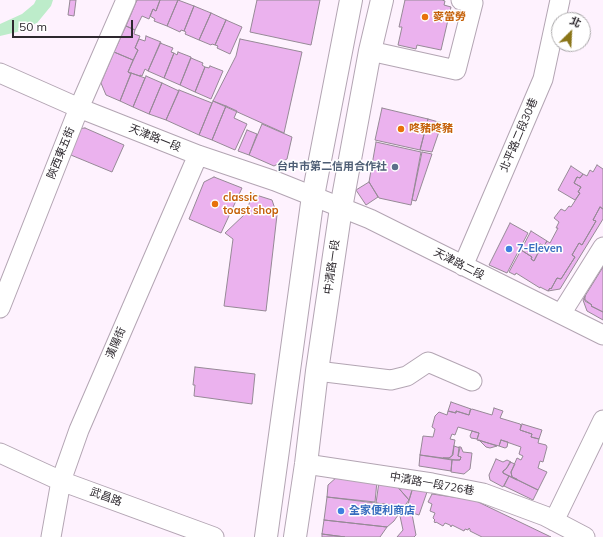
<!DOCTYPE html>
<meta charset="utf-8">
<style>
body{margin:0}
#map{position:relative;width:603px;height:537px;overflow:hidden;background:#fef2fe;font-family:Mulish,"Noto Sans TC",sans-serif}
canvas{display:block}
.north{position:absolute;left:551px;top:12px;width:40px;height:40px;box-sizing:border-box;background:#fff;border:1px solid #aba9ab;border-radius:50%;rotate:24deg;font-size:11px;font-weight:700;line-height:16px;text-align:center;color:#2d282e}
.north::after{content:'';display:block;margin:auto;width:14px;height:18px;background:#8a7518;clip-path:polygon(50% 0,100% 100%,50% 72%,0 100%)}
.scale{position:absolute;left:12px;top:20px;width:121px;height:18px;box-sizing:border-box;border:2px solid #2d282e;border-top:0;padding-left:5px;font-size:12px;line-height:14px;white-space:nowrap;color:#2d282e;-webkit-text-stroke:3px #fff;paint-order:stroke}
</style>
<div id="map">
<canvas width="603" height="537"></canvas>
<div class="north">北</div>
<div class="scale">50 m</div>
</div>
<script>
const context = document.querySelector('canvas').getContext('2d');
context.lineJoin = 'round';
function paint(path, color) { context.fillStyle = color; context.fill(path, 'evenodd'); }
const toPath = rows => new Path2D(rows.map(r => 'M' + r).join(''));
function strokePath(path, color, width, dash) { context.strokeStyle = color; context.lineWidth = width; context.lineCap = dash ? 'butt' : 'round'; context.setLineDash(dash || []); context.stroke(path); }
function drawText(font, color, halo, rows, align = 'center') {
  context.font = font + ' Mulish,"Noto Sans TC",sans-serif'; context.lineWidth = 3; context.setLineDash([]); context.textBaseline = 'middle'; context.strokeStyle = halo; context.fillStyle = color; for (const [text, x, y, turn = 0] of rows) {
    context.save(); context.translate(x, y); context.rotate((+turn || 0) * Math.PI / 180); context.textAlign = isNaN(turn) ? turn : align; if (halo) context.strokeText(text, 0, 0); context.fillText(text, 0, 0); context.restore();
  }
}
paint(toPath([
 [36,0,53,0,51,6,37,23,17,32,0,36,0,24,22,14,34,4]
]), '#bdecca');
const building = toPath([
 [70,0,76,0,74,16,68,15,70,0],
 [137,0,160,0,156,11,153,9,149,19,142,16,135,30,126,26,137,0],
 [160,0,178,0,167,26,154,21,155,19,150,16,153,9,156,11,160,0],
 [178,0,194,6,184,31,181,30,180,32,167,26,178,0],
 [257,0,320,0,311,45,250,32,257,0],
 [405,0,442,0,445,1,444,5,451,7,441,50,417,45,416,49,398,45,402,27,399,27,405,0],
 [194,6,211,13,199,40,185,34,186,32,184,31,194,6],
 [211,13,226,20,215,45,212,44,211,45,199,40,211,13],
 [226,20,242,27,230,54,217,48,218,46,215,45,226,20],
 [126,26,135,30,134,34,140,36,135,48,138,50,133,60,114,52,126,26],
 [146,36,161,42,148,71,145,69,142,76,140,75,140,76,128,72,138,50,135,48,139,39,145,41,146,36],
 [240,39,302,52,284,133,213,101,236,56,240,39],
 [160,43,173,48,171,52,174,53,164,78,148,71,160,43],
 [114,52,133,60,128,72,131,74,120,101,106,95,101,83,114,52],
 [178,52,191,57,180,85,164,78,174,53,177,55,178,52],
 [191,58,203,63,202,65,205,67,195,92,180,85,191,58],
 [210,66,223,71,211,99,195,92,205,67,209,68,210,66],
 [131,73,145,78,133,107,120,101,131,73],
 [146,76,162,83,149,114,133,107,146,76],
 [162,83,179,91,166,120,149,114,162,83],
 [179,90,212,103,199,135,166,120,179,90],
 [213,101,226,106,212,140,199,135,213,101],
 [226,106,237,111,234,118,247,124,235,150,212,140,226,106],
 [382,108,428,119,420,150,375,140,382,108],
 [428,119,442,123,432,152,420,150,428,119],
 [262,124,292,137,287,159,274,166,249,155,262,124],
 [85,128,124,145,112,172,66,153,75,129,85,128],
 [247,130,257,134,249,155,238,151,247,130],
 [376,142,421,152,411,205,379,198,369,182,376,142],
 [422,152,432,154,416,201,412,200,422,152],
 [597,165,603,169,603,209,600,207,593,220,596,221,582,245,579,243,572,255,575,257,561,279,557,278,551,289,550,288,548,291,540,287,540,288,516,273,515,275,509,272,521,250,532,257,531,259,534,261,539,251,537,249,540,244,544,246,547,241,550,243,558,228,556,228,559,222,554,218,561,209,565,211,569,206,571,207,580,193,578,192,581,187,574,183,577,177,580,178,583,174,587,176,590,170,593,172,597,165],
 [571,166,583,174,580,178,577,177,574,183,581,187,578,192,580,193,575,200,558,190,571,166],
 [214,177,242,188,221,233,189,219,204,182,214,177],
 [369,182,378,197,366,205,356,190,369,182],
 [253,194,272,200,277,215,266,311,224,306,233,239,225,233,245,214,253,194],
 [600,207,603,209,603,219,560,289,548,291,550,288,551,289,557,278,561,279,575,257,572,255,579,243,582,245,596,221,593,220,600,207],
 [510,223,528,233,507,273,489,265,510,223],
 [531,231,547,241,544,246,540,244,537,249,539,251,534,261,531,259,532,257,521,250,531,231],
 [603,267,603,312,591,306,592,305,584,299,585,296,603,267],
 [585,296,585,301,592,305,591,306,603,312,603,320,587,311,583,300,585,296],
 [195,367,255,374,252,404,194,396,195,385,193,385,195,367],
 [451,402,471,409,469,415,456,411,456,413,448,411,451,402],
 [494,408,503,411,500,418,520,424,521,425,520,430,532,434,531,437,539,439,538,443,546,445,547,447,543,462,540,461,538,468,547,472,538,490,512,477,511,472,517,458,521,460,523,456,519,454,521,447,501,440,499,446,477,440,479,433,458,427,455,435,452,434,450,439,455,440,452,456,449,458,443,458,420,455,423,436,433,437,435,429,432,427,435,416,439,412,447,415,448,411,456,413,456,411,469,415,470,410,472,409,492,415,494,408],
 [522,424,542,430,539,439,531,437,532,434,520,430,522,424],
 [472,431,479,433,477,439,471,438,470,436,472,431],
 [479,440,497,446,490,448,486,447,479,440],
 [501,440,508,442,507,447,505,448,499,446,501,440],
 [454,446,460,448,458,456,461,457,460,460,456,460,443,458,449,458,453,455,454,446],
 [459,447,461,447,463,452,472,453,470,469,464,474,451,472,452,460,460,460,461,457,458,456,459,447],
 [420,455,452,460,451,471,419,466,420,455],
 [496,459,503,462,507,460,511,462,506,469,503,471,503,473,509,476,503,487,490,480,489,475,496,459],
 [510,462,515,464,511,472,512,477,517,479,517,480,503,473,503,471,506,469,510,462],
 [338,476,377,481,375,502,327,497,328,485,338,476],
 [509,476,538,490,533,500,504,486,509,476],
 [379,482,395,484,409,500,400,512,391,507,391,505,376,503,379,482],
 [395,484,413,487,409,500,395,484],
 [413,487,427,492,419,515,406,511,413,487],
 [432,494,474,500,551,537,482,537,470,531,470,529,469,528,468,530,465,529,464,531,452,525,451,527,450,525,445,523,443,526,436,522,435,523,434,521,435,520,433,518,435,513,430,511,432,504,428,502,432,494],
 [327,497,391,505,391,507,400,512,394,521,387,527,324,520,327,497],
 [412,514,416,535,414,537,397,537,403,530,400,516,412,514],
 [324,520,387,527,380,537,345,537,322,534,324,520],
 [322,534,345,537,322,537,322,534]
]);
paint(building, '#ebb2ee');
strokePath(building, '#968996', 1);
const minor = toPath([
 [370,51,456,70,473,3,461,0],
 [0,73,79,108,198,155,275,181,370,219,603,335],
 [463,266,543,79,560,0],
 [0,308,79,108,126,0],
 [561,314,603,247],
 [317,371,391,380,407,376,428,362,472,381],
 [0,453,61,481,214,537],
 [306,464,432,483,483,493,545,516,585,537],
 [554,521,603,420],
 [51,537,61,481,79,430,198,155]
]);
const major = toPath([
 [266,537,313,196,351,0],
 [295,537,306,464,317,371,341,208,370,51,382,0]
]);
strokePath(minor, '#b3a5b3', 21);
strokePath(major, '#b3a5b3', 24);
strokePath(minor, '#fff', 19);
strokePath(major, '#fff', 22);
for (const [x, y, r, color] of [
 [425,17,4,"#e8710a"],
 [401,129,4,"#e8710a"],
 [395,167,4,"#5c6f8a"],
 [215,204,4,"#e8710a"],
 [509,249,4,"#3f7fe0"],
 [341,511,4,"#3f7fe0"]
]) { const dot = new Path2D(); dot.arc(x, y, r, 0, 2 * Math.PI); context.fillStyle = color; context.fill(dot); strokePath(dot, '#fff', 1.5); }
drawText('bold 11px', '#c56008', '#fff', [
 ["麥當勞",433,17],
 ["咚豬咚豬",409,129],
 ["classic",223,198],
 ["toast shop",223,211]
], 'left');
drawText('11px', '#2d282e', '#fff', [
 ["北平路二段30巷",519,135,-67],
 ["天津路一段",155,138,22],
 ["陝西東五街",61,153,-68],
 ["天津路二段",459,264,27],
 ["中清路一段",332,267,-82],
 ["漢陽街",116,343,-67],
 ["中清路一段726巷",432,484,10],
 ["武昌路",106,497,20]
]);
drawText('bold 11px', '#4e5e75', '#fff', [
 ["台中市第二信用合作社",387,167]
], 'right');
drawText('bold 11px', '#366cbe', '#fff', [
 ["7-Eleven",517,249],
 ["全家便利商店",349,511]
], 'left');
</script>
